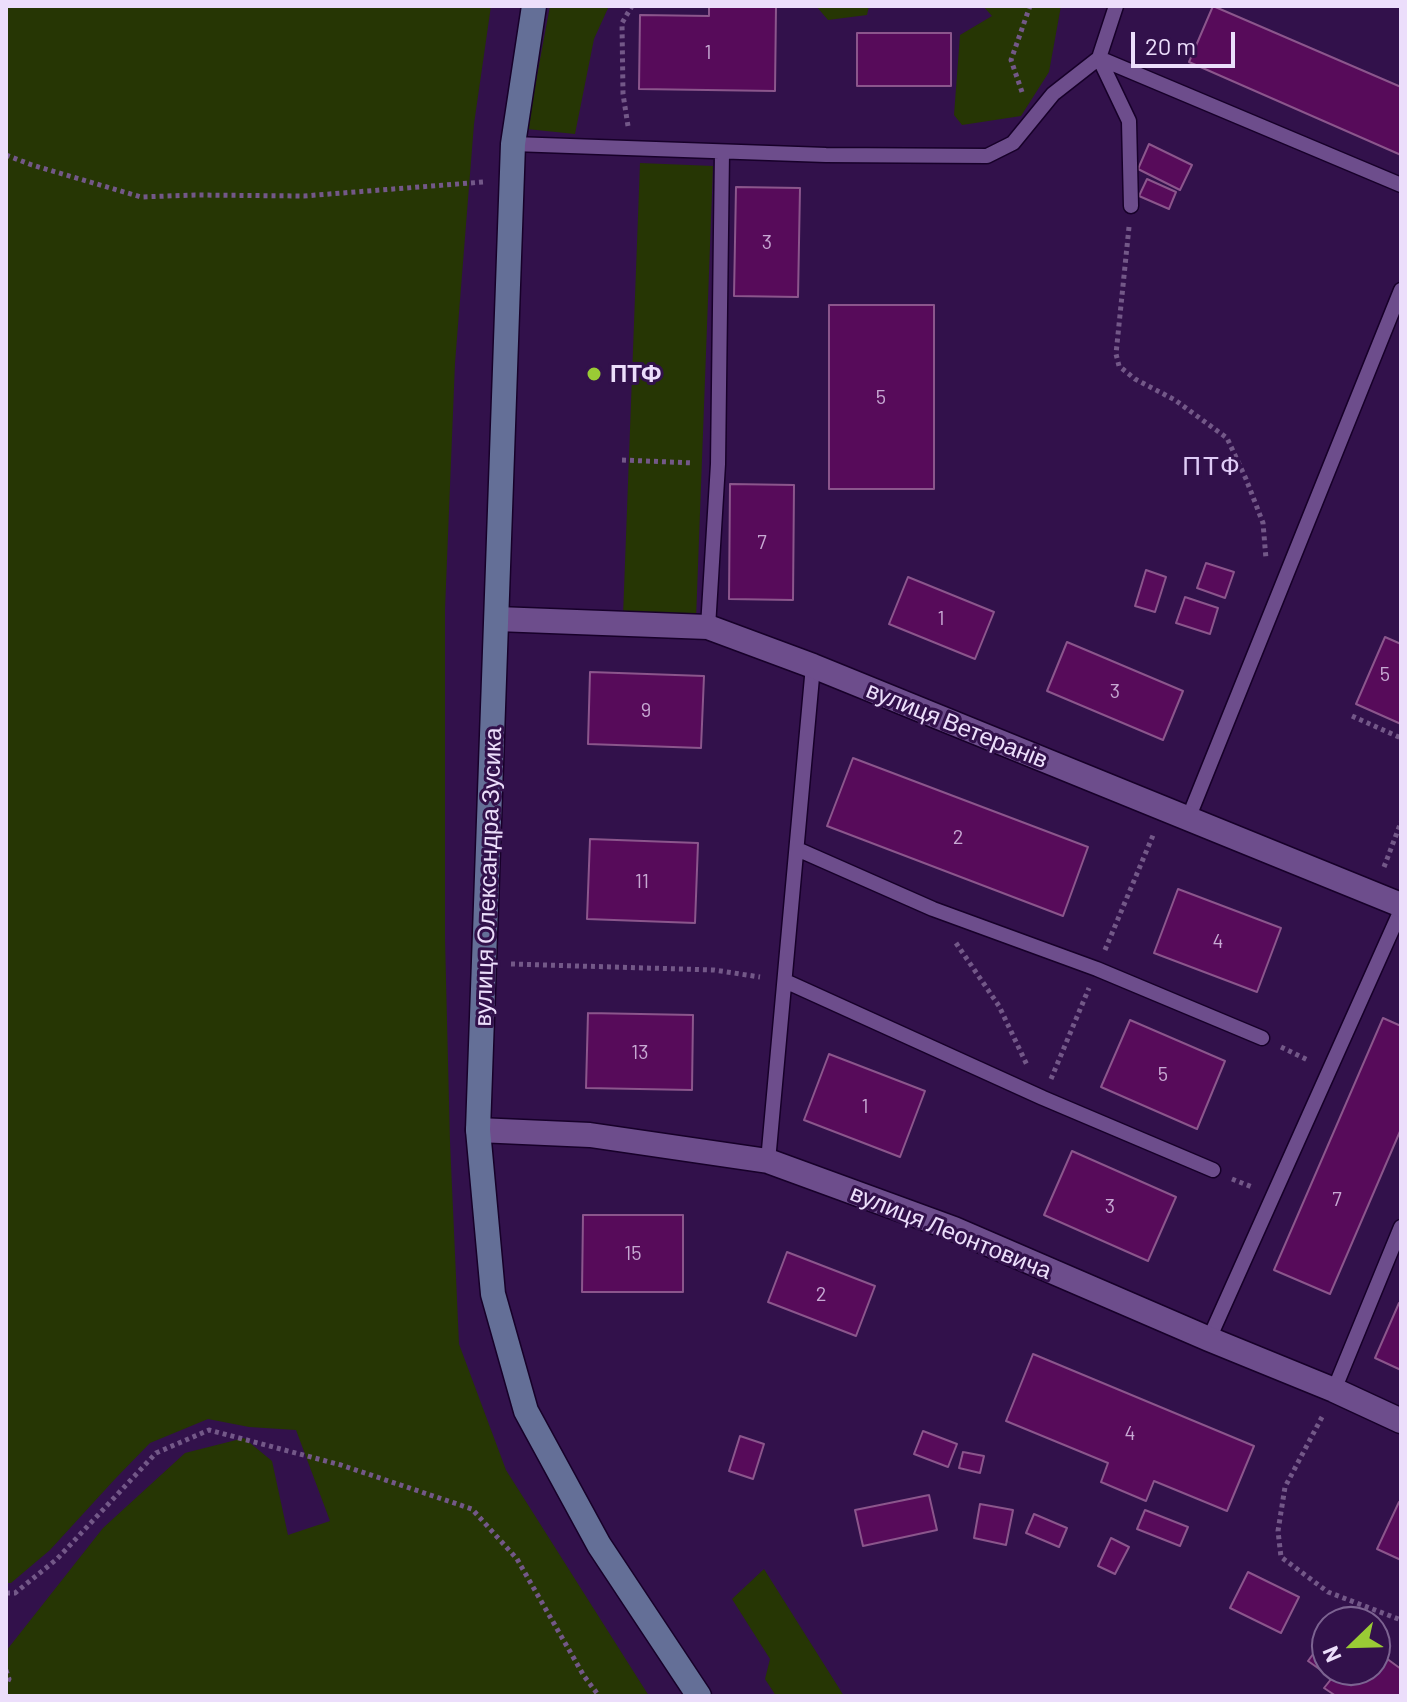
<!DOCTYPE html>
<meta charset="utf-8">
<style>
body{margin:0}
#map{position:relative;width:1407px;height:1702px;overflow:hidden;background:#32114b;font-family:Barlow,sans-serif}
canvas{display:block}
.frame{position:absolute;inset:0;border:8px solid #ecdefb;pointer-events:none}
.north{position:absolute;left:1311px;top:1606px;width:80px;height:80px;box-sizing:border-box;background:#32114b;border:2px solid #7c6391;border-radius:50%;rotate:247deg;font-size:22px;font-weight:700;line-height:32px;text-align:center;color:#ecdefb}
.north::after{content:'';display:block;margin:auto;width:28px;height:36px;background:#9acb35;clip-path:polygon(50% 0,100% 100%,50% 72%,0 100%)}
.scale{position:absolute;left:1131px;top:32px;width:104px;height:36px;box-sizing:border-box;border:4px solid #ecdefb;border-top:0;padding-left:10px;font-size:24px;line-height:28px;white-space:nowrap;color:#ecdefb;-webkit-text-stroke:6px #32114b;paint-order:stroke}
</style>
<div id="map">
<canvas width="1407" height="1702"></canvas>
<div class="frame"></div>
<div class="north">N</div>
<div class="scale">20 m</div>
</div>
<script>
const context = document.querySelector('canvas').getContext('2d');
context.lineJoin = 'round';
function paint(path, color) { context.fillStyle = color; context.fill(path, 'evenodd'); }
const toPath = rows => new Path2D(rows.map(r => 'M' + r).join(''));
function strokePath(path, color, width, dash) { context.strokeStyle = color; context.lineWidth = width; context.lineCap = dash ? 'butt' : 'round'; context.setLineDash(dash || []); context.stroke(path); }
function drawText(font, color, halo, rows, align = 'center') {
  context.font = font + ' Barlow,sans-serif'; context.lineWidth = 6; context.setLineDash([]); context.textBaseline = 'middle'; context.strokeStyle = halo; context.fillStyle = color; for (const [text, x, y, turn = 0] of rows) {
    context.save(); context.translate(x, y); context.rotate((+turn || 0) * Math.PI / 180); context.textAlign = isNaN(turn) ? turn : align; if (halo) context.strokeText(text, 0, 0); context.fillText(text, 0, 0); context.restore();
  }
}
paint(toPath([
 [6,6,491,6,474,124,455,363,445,609,445,939,450,1142,459,1344,506,1470,649,1696,6,1696,6,1651,103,1528,185,1453,244,1438,272,1461,288,1535,330,1521,296,1430,249,1427,208,1419,150,1443,115,1479,50,1550,11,1583,6,1583],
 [550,6,609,6,594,39,575,134,527,129],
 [816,6,869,6,867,15,828,20],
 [983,6,1061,6,1049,72,1021,116,962,125,954,115,960,35,992,16],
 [640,163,713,166,696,619,623,616],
 [764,1569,844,1696,776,1696,765,1679,770,1659,732,1599]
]), '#263604');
const building = toPath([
 [709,6,776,6,775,91,639,89,640,15,709,16,709,6],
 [1213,6,1401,87,1401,155,1189,62,1213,6],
 [857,33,951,33,951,86,857,86,857,33],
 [1149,144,1192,165,1180,190,1138,169,1149,144],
 [1147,179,1176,192,1169,209,1139,196,1147,179],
 [736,187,800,188,798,297,734,296,736,187],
 [829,305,934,305,934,489,829,489,829,305],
 [730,484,794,485,793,600,729,599,730,484],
 [1206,563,1234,572,1225,598,1197,588,1206,563],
 [1146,570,1166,577,1155,612,1135,606,1146,570],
 [908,577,994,612,975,659,889,624,908,577],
 [1185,597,1218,608,1210,634,1176,623,1185,597],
 [1385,637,1401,644,1401,724,1356,704,1385,637],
 [1067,642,1183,691,1163,740,1047,691,1067,642],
 [590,672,704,676,701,748,588,744,590,672],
 [853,758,1088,847,1063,916,827,826,853,758],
 [590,839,698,843,695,923,587,919,590,839],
 [1178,889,1281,928,1257,992,1154,953,1178,889],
 [588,1013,693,1015,692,1090,586,1088,588,1013],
 [1383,1018,1401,1026,1401,1129,1330,1294,1274,1270,1383,1018],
 [1130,1020,1225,1061,1197,1129,1101,1087,1130,1020],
 [829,1054,925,1091,900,1157,804,1120,829,1054],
 [1072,1151,1176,1197,1148,1261,1044,1215,1072,1151],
 [583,1215,683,1215,683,1292,582,1292,583,1215],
 [787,1252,875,1286,856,1336,768,1302,787,1252],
 [1399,1303,1401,1304,1401,1370,1375,1358,1399,1303],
 [1033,1354,1254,1446,1227,1511,1154,1481,1146,1501,1101,1482,1108,1463,1006,1421,1033,1354],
 [923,1431,957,1444,948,1467,914,1454,923,1431],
 [740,1436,764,1444,753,1479,729,1471,740,1436],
 [963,1452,984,1456,980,1473,959,1468,963,1452],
 [929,1495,937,1530,863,1546,855,1510,929,1495],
 [1399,1502,1401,1503,1401,1560,1377,1549,1399,1502],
 [980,1504,1013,1510,1006,1545,974,1538,980,1504],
 [1145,1510,1188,1527,1180,1546,1137,1529,1145,1510],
 [1034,1514,1067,1528,1059,1547,1026,1533,1034,1514],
 [1111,1538,1129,1547,1115,1574,1098,1566,1111,1538],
 [1248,1572,1299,1597,1281,1633,1230,1608,1248,1572],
 [1327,1635,1327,1670,1375,1670,1375,1650,1401,1669,1401,1696,1336,1696,1324,1688,1332,1678,1308,1661,1327,1635]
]);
paint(building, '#570b5a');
strokePath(building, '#8b568c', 2);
const lane = toPath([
 [1116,6,1099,58,1129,121,1131,206],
 [513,144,826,155,987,156,1013,143,1053,94,1099,58,1401,185],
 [708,627,718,464,722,152],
 [1188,819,1401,290],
 [797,849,933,909,1097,969,1262,1038],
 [785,981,1043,1098,1213,1170],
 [768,1161,813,666],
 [1209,1339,1401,910],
 [1334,1390,1401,1227]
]);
const street = toPath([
 [497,619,708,627,813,666,1401,905],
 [478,1130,590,1135,768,1161,954,1229,1209,1339,1334,1390,1401,1421]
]);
const secondary = toPath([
 [534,6,513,144,478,1130,493,1294,526,1411,599,1545,699,1696]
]);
strokePath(lane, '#170029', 17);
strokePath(street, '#170029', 27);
strokePath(secondary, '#170029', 27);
strokePath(toPath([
 [1022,92,1011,60,1030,6],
 [628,126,623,94,622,23,632,6],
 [6,155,32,165,141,197,195,195,304,196,483,182],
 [1129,227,1116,354,1119,366,1135,379,1175,400,1227,438,1246,479,1263,523,1266,559],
 [622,460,693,463],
 [1352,716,1401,738],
 [1384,867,1401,822],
 [956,943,999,1006,1027,1065],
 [1105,950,1154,833],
 [511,964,714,970,760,977],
 [1281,1047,1308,1060],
 [1051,1079,1089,988],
 [1232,1179,1252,1187],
 [1322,1417,1285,1487,1278,1531,1281,1557,1328,1592,1401,1620],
 [6,1593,15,1593,57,1559,156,1453,209,1430,341,1465,472,1509,517,1559,584,1676,599,1696],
 [6,1670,9,1679,6,1685]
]), '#735888', 5, [4, 4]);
strokePath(lane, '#6d4d8c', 14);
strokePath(street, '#6d4d8c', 24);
strokePath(secondary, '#646f97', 24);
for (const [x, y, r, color] of [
 [594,374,8,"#9acb35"]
]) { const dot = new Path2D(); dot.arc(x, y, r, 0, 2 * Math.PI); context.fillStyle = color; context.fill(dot); strokePath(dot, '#32114b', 3); }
drawText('20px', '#c7a9d3', null, [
 ["1",708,52],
 ["3",767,242],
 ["5",881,397],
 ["7",762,542],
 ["1",941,618],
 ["5",1385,674],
 ["3",1115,691],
 ["9",646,710],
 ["2",958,837],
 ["11",642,881],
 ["4",1218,941],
 ["13",640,1052],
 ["5",1163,1074],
 ["1",865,1106],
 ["7",1337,1199],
 ["3",1110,1206],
 ["15",633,1253],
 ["2",821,1294],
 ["4",1130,1433]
]);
drawText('bold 24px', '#ecdefb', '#32114b', [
 ["ПТФ",610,374]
], 'left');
drawText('24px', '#ecdefb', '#32114b', [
 ["вулиця Ветеранів",957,725,22],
 ["вулиця Олександра Зусика",488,877,-88],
 ["вулиця Леонтовича",951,1232,22]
]);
context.letterSpacing = '2px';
drawText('26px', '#dfcbf6', '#32114b', [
 ["ПТФ",1212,466]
]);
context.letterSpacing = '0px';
</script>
